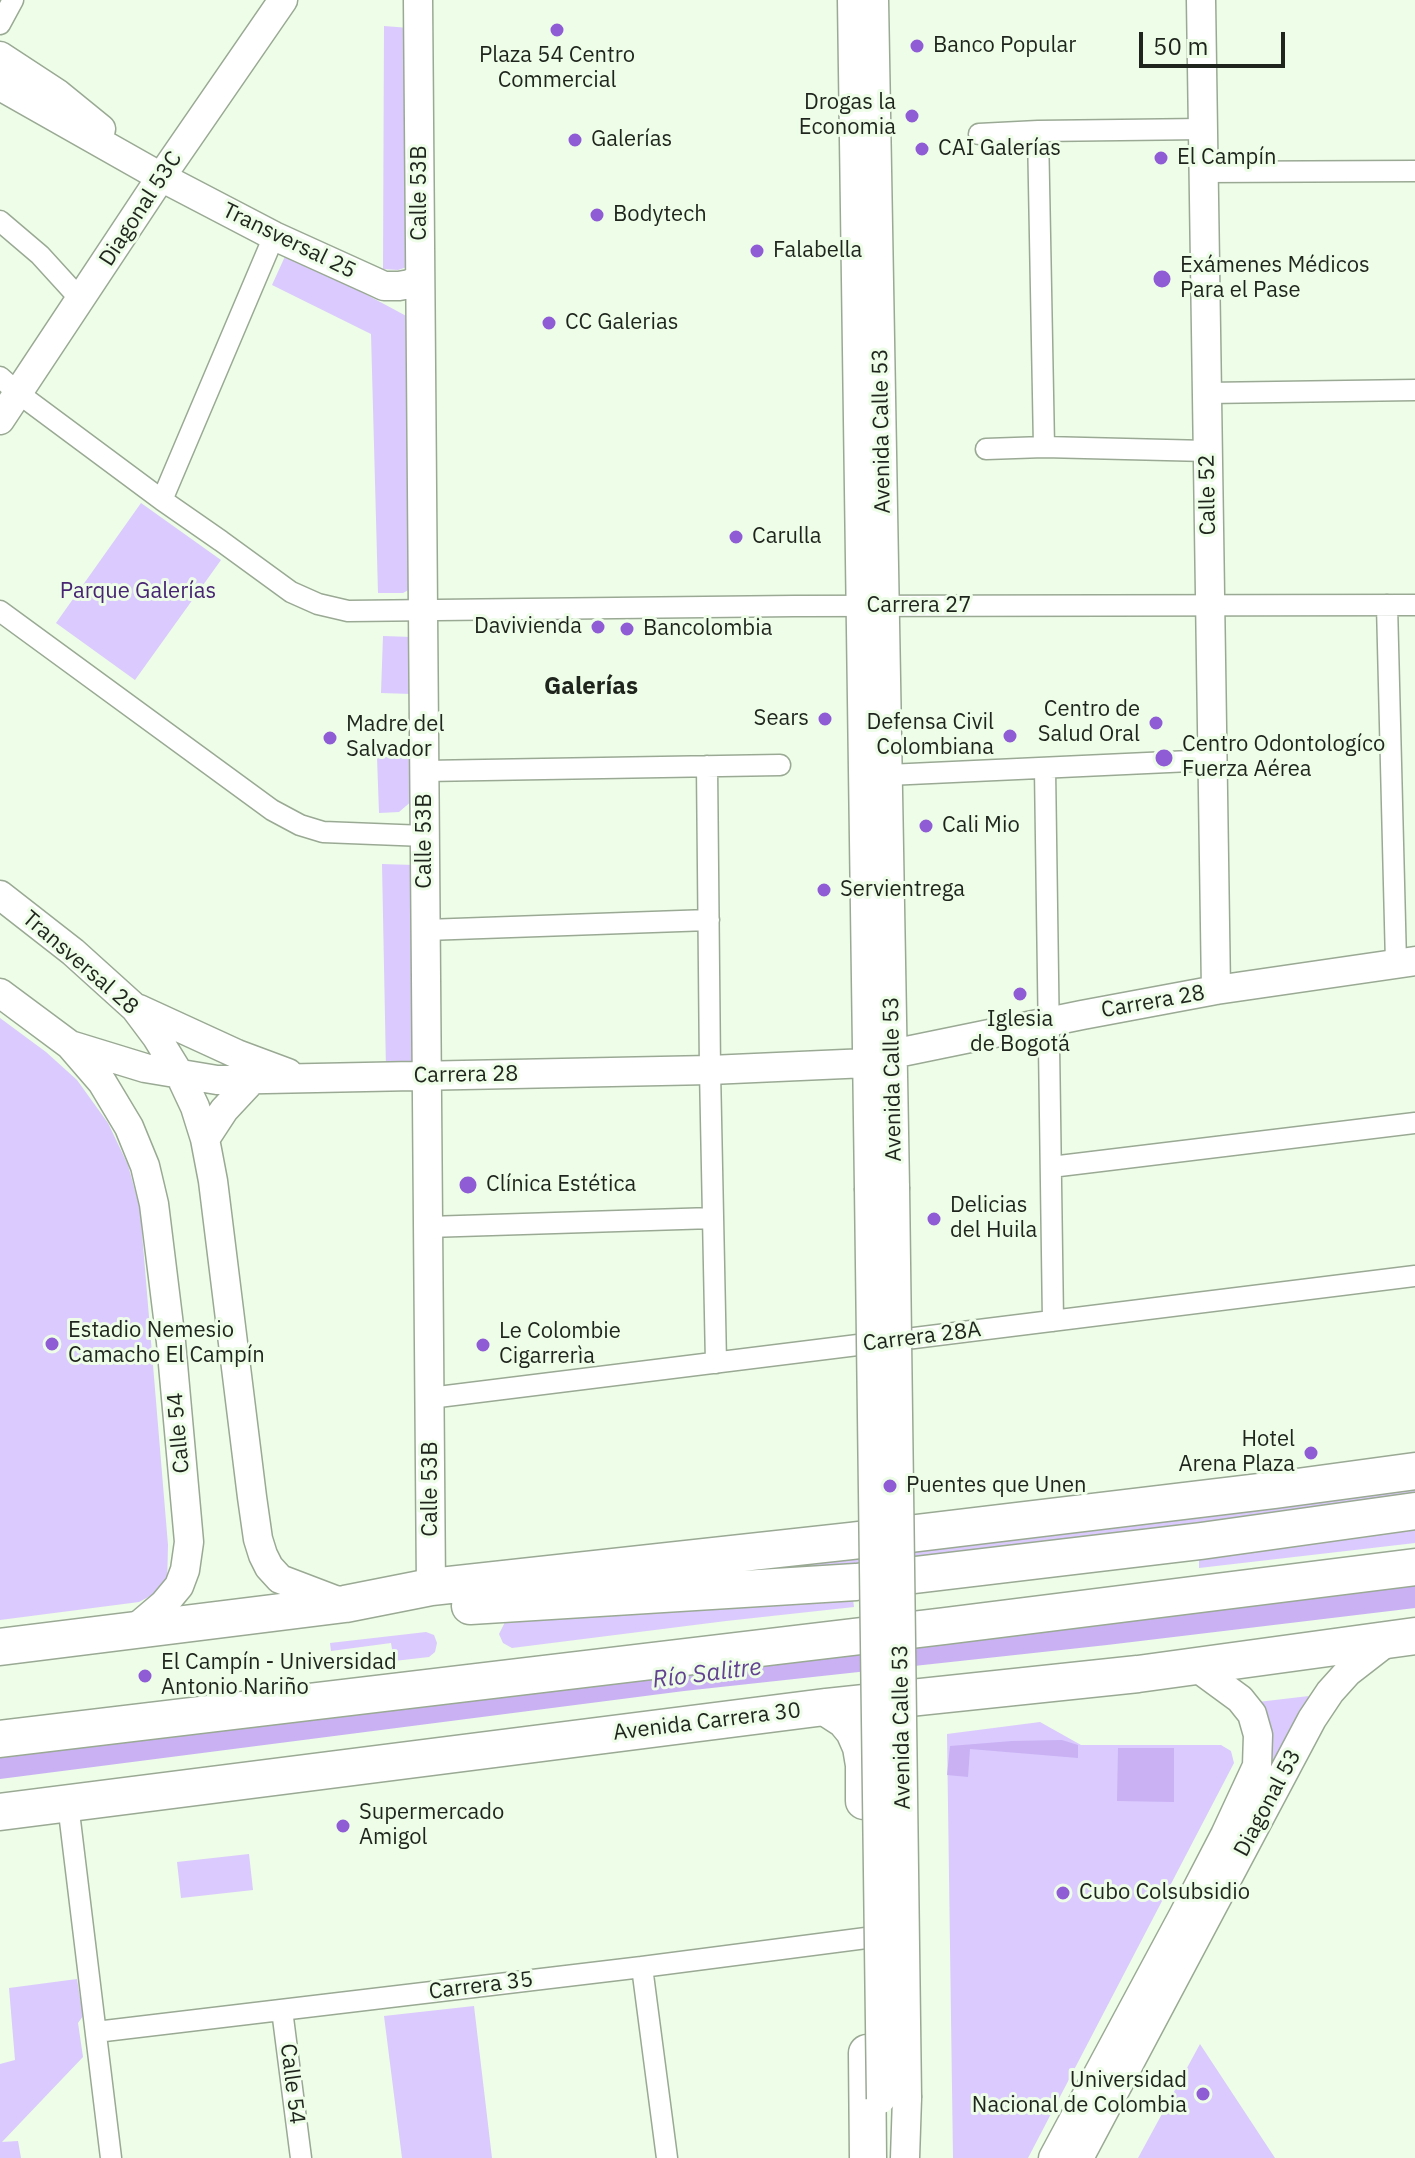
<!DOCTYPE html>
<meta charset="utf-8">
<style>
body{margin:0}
#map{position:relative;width:1415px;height:2158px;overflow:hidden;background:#edfde7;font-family:"IBM Plex Sans",sans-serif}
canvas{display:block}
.scale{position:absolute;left:1139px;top:32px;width:146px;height:36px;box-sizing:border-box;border:4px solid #1f251d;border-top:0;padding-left:10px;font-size:24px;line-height:28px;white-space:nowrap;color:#1f251d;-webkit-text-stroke:6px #edfde7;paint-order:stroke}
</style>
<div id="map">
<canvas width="1415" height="2158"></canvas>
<div class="scale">50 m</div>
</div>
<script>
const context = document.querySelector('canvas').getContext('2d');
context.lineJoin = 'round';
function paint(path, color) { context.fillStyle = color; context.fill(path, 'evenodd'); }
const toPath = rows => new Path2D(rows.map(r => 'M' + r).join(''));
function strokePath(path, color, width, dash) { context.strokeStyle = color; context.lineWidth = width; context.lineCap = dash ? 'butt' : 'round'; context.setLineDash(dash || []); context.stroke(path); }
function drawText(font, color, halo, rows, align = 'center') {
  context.font = font + ' "IBM Plex Sans",sans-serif'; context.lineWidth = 6; context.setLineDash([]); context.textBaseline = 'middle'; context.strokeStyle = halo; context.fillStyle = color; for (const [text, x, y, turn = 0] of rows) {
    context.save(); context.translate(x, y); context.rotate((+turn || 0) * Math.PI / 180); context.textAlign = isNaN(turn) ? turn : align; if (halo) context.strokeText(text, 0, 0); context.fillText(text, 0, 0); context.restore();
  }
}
paint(toPath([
 [384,26,409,28,410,266,398,270,383,269],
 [287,252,410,318,412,588,403,593,378,593,371,334,272,285],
 [141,503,221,560,135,680,56,623],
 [383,636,412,637,412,694,381,693],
 [377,757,413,757,413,800,399,812,379,813],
 [382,864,414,865,419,1064,386,1069],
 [0,1018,46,1052,77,1080,108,1123,128,1165,140,1209,168,1545,167,1587,139,1602,0,1620],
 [1415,1486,1415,1500,969,1556,552,1587],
 [1415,1527,1415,1543,1199,1568,1199,1559],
 [853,1599,854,1607,726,1621,512,1648,503,1643,499,1634,505,1622],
 [426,1632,434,1635,437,1643,435,1652,429,1657,394,1661,391,1643,331,1651,330,1643],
 [1309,1696,1276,1767,1271,1764,1271,1732,1258,1702],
 [1040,1722,1081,1745,1221,1745,1231,1751,1234,1763,1028,2158,953,2158,947,1734],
 [249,1854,253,1890,181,1898,177,1862],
 [77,1979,83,2016,78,2023,83,2057,2,2142,18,2141,21,2158,0,2158,0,2064,15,2060,9,1988],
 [474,2006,492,2158,402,2158,384,2016],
 [1200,2044,1275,2158,1138,2158]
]), '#dbcafd');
paint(toPath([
 [1415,1581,1415,1608,1107,1645,684,1691,0,1779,0,1743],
 [1062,1740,1078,1745,1078,1758,970,1749,968,1777,947,1775,950,1746,1012,1741],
 [1118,1748,1174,1748,1174,1802,1117,1801]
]), '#c9b1f4');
const street = toPath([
 [0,24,13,0],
 [1038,131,1044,447],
 [979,134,1038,131,1203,129],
 [1203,172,1415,171],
 [0,221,40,255,81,300],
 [0,377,18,393,162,500,221,541,291,592,318,604,348,611,794,606,1415,605],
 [1207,393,1415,390],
 [986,449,1044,447,1207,451],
 [162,500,274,236],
 [1387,605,1396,963],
 [0,611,272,810,300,825,323,832,425,836],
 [707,766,710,1070,716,1363],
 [1045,769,1053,1321],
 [425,771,780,765],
 [888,775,1212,760],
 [426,930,709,920],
 [1051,1167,1415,1123],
 [428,1227,713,1218],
 [430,1398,1415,1276],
 [68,1804,111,2158],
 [642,1967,667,2158],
 [282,2010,301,2158],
 [96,2032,642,1967,866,1938]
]);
const secondary = toPath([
 [418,0,431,1587],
 [852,0,869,1188],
 [874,0,895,1187],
 [1201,0,1216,990],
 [0,56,58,94,101,129],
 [0,86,161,177,274,236,371,280,384,286,399,286,410,284,420,278],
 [0,420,161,177,283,0],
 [0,895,73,952,135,1008,156,1036,180,1075,195,1107,205,1139,213,1181,252,1497,258,1539,263,1555,269,1567,280,1579,343,1603],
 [0,993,70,1045,102,1082,129,1127,145,1166,154,1204,171,1342,189,1542,185,1570,179,1586,164,1604,131,1632],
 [139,1009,237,1054,288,1073],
 [70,1045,145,1068,217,1080,710,1070,867,1063],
 [892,1054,1082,1015,1216,990,1415,961],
 [205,1139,224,1110,252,1080],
 [905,2158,907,2098],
 [1053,2158,1183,1916,1225,1835,1257,1766,1258,1735,1252,1714,1240,1699,1195,1666],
 [1079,2158,1312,1719,1330,1692,1348,1672,1388,1641]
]);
const highway = toPath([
 [470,1606,856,1582,1201,1541,1415,1511],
 [0,1647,345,1604,431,1587,851,1541,1275,1490,1415,1471],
 [825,1707,845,1720,854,1731,861,1747,864,1765,864,1801],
 [0,1739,945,1626,1415,1567],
 [0,1812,825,1707,1138,1674,1415,1636],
 [867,2053,868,2158]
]);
strokePath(street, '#9aa994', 23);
strokePath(secondary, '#9aa994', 31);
strokePath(highway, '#9aa994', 39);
strokePath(street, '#fff', 20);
strokePath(secondary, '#fff', 28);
strokePath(highway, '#fff', 36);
const secondaryBridge = toPath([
 [895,1187,907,2098],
 [869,1188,881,2099]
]);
strokePath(secondaryBridge, '#9aa994', 31, []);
strokePath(secondaryBridge, '#fff', 28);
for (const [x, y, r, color] of [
 [557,30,8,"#8f5cd5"],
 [917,46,8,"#8f5cd5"],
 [912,116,8,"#8f5cd5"],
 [575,140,8,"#8f5cd5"],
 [922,149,8,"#8f5cd5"],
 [1161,158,8,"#8f5cd5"],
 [597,215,8,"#8f5cd5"],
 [757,251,8,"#8f5cd5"],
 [1162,279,10,"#8f5cd5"],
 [549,323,8,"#8f5cd5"],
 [736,537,8,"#8f5cd5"],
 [598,627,8,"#8f5cd5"],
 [627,629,8,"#8f5cd5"],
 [825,719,8,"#8f5cd5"],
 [1156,723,8,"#8f5cd5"],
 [1010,736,8,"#8f5cd5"],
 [330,738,8,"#8f5cd5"],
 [1164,758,10,"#8f5cd5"],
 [926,826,8,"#8f5cd5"],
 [824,890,8,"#8f5cd5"],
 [1020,994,8,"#8f5cd5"],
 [468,1185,10,"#8f5cd5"],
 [934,1219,8,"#8f5cd5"],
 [52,1344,8,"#8f5cd5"],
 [483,1345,8,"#8f5cd5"],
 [1311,1453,8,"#8f5cd5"],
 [890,1486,8,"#8f5cd5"],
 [145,1676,8,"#8f5cd5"],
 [343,1826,8,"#8f5cd5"],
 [1063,1893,8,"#8f5cd5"],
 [1203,2094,8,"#8f5cd5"]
]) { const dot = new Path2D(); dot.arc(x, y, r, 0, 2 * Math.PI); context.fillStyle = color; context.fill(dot); strokePath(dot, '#edfde7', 3); }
drawText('22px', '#1f251d', '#edfde7', [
 ["Banco Popular",933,46],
 ["Plaza 54 Centro",557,56,"center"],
 ["Commercial",557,81,"center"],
 ["Drogas la",896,103,"right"],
 ["Economia",896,128,"right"],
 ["Galerías",591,140],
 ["CAI Galerías",938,149],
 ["El Campín",1177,158],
 ["Bodytech",613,215],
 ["Falabella",773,251],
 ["Exámenes Médicos",1180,266],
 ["Para el Pase",1180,291],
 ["CC Galerias",565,323],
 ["Carulla",752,537],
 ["Davivienda",582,627,"right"],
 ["Bancolombia",643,629],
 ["Centro de",1140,710,"right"],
 ["Salud Oral",1140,735,"right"],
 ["Sears",809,719,"right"],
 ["Defensa Civil",994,723,"right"],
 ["Colombiana",994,748,"right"],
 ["Madre del",346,725],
 ["Salvador",346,750],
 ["Centro Odontologíco",1182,745],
 ["Fuerza Aérea",1182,770],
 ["Cali Mio",942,826],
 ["Servientrega",840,890],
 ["Iglesia",1020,1020,"center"],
 ["de Bogotá",1020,1045,"center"],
 ["Clínica Estética",486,1185],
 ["Delicias",950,1206],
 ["del Huila",950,1231],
 ["Estadio Nemesio",68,1331],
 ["Camacho El Campín",68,1356],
 ["Le Colombie",499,1332],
 ["Cigarrerìa",499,1357],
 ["Hotel",1295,1440,"right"],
 ["Arena Plaza",1295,1465,"right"],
 ["Puentes que Unen",906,1486],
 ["El Campín - Universidad",161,1663],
 ["Antonio Nariño",161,1688],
 ["Supermercado",359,1813],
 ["Amigol",359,1838],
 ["Cubo Colsubsidio",1079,1893],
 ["Universidad",1187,2081,"right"],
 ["Nacional de Colombia",1187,2106,"right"]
], 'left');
drawText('22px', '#1f251d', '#edfde7', [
 ["Calle 53B",420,193,-90],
 ["Diagonal 53C",141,209,-57],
 ["Transversal 25",289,241,26],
 ["Avenida Calle 53",882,431,-91],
 ["Calle 52",1208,495,-91],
 ["Carrera 27",919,606],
 ["Calle 53B",425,841,-90],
 ["Transversal 28",80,963,41],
 ["Carrera 28",1153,1002,-10],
 ["Carrera 28",466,1075,-1],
 ["Avenida Calle 53",893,1079,-91],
 ["Carrera 28A",922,1337,-7],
 ["Calle 54",179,1433,-95],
 ["Calle 53B",431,1489,-90],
 ["Avenida Carrera 30",707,1722,-7],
 ["Avenida Calle 53",902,1727,-91],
 ["Diagonal 53",1268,1803,-62],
 ["Carrera 35",481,1986,-7],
 ["Calle 54",292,2084,83]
]);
drawText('22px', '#482572', '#edfde7', [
 ["Parque Galerías",138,592]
]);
drawText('bold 24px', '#1f251d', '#edfde7', [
 ["Galerías",591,687]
]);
drawText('italic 24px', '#624191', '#edfde7', [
 ["Río Salitre",707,1674,-7]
]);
</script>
